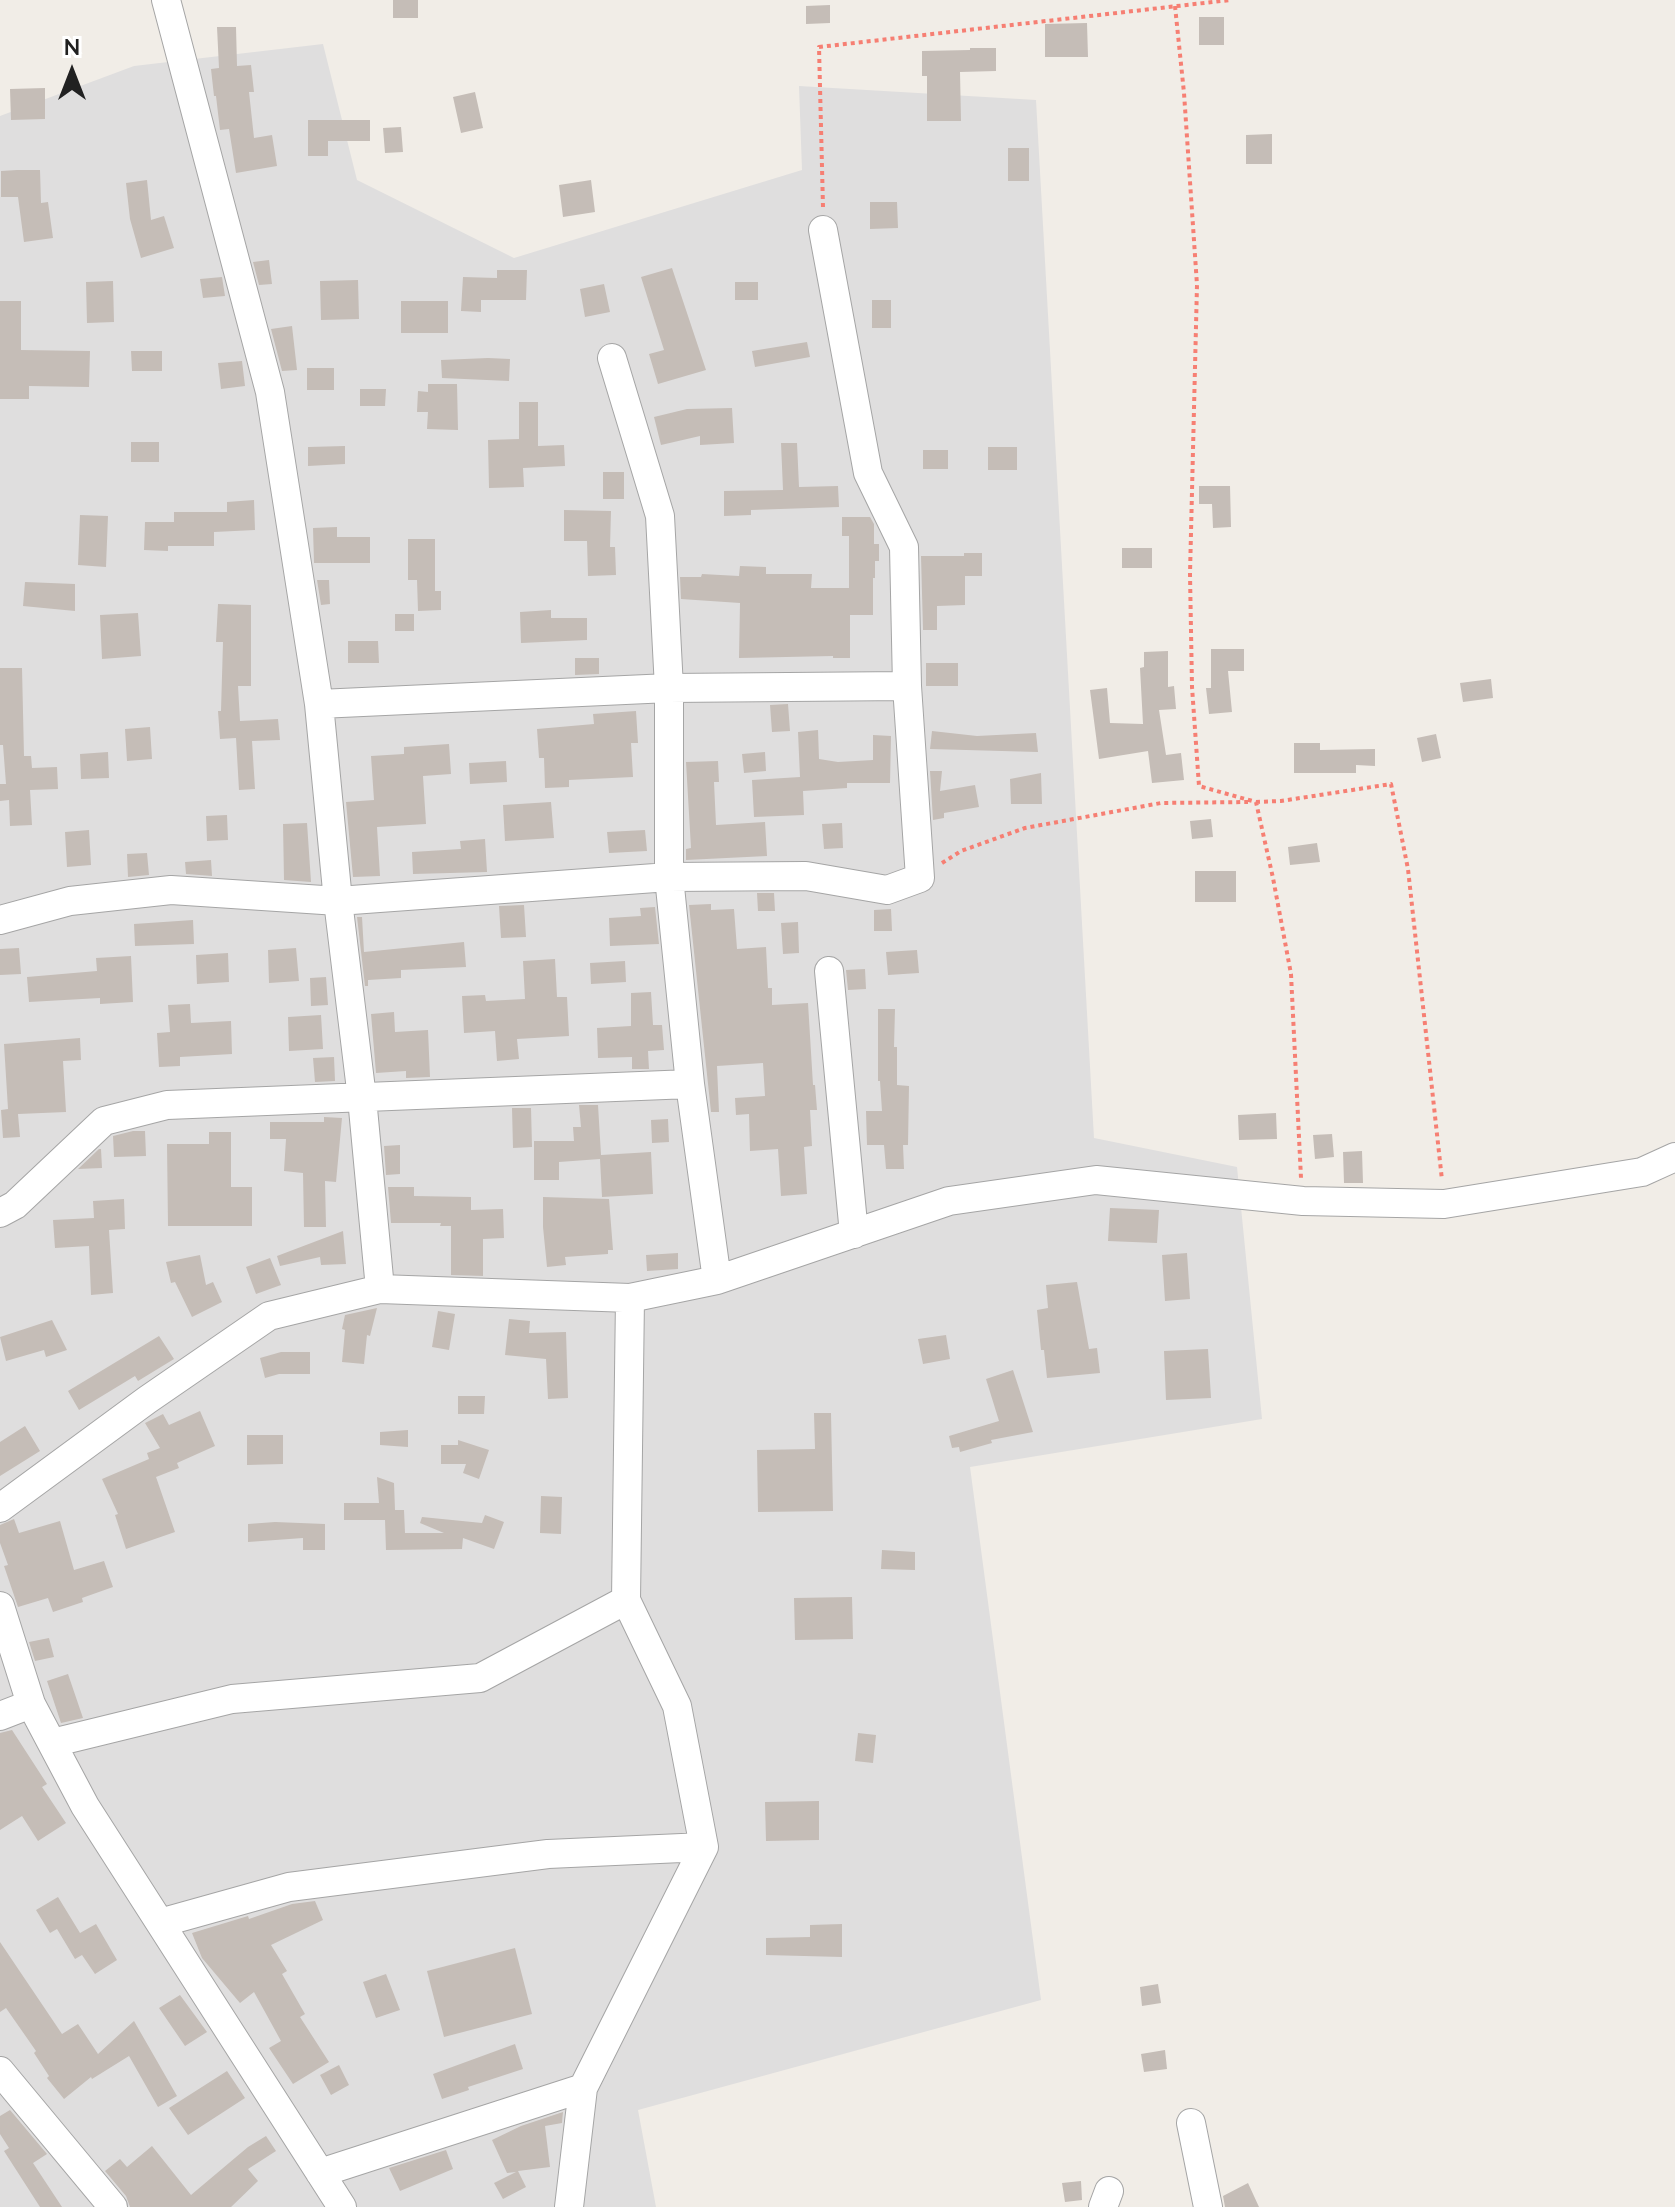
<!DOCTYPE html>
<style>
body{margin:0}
#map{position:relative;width:1675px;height:2207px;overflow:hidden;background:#f1ede7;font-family:"Nunito Sans",sans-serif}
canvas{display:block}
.north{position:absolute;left:32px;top:32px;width:80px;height:80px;-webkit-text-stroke:6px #fff;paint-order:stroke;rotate:0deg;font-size:22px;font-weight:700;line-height:32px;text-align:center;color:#212121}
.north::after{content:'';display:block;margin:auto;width:28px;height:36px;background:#212121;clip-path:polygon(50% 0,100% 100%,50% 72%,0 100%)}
</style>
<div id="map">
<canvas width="1675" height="2207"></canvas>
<div class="north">N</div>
</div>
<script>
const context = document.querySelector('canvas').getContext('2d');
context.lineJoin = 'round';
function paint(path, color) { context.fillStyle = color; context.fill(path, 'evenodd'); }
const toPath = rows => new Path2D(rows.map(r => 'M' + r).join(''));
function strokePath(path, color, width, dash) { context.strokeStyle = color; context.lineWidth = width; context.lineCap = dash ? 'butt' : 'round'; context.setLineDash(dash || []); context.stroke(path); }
paint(toPath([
 [323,44,357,180,514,258,802,170,799,86,1036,100,1094,1138,1237,1167,1262,1419,970,1467,1041,2000,638,2110,656,2207,0,2207,0,116,134,66]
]), '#dfdede');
paint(toPath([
 [393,0,418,0,418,18,393,18],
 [830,5,830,23,806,24,806,6],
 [1199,17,1224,17,1224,45,1199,45],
 [1087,23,1088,57,1045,57,1045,24],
 [217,27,236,27,237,66,251,65,254,92,249,92,254,138,272,135,277,166,236,173,229,129,220,130,216,96,214,96,211,69,219,68],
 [970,48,996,48,996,71,960,72,961,121,927,121,927,76,922,76,922,51,970,50],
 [45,88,45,119,11,120,10,89],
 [475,92,483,128,461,133,453,97],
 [308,120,370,120,370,141,328,141,328,156,308,156],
 [401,127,403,152,385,153,383,128],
 [1272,134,1272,164,1246,164,1246,135],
 [1008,148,1029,148,1029,181,1008,181],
 [17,170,40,170,41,203,48,202,53,238,24,242,18,197,1,197,1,171],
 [147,180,151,220,164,216,174,248,141,258,130,219,126,183],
 [591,180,595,212,563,217,559,185],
 [870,202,897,202,898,228,870,229],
 [269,260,272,284,259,285,253,262],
 [672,268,706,370,658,384,649,354,664,350,641,277],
 [497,270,527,270,526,300,481,300,481,312,461,311,463,277,497,278],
 [222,277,225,296,203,298,200,279],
 [358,280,359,319,321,320,320,281],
 [113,281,114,322,87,323,86,282],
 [735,282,758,282,758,300,735,300],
 [604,284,610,312,585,317,580,289],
 [872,300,891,300,891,328,872,328],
 [0,301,21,301,21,350,90,351,89,387,29,386,29,399,0,399],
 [401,301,448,301,448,333,401,333],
 [292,326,297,370,282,371,271,329],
 [807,342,810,357,755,367,752,351],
 [131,351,162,351,162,371,132,371],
 [488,358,510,359,509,381,442,378,441,360],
 [242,361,245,386,221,389,218,363],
 [307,368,334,368,334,390,307,390],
 [428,384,457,384,458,430,427,429,428,412,417,412,418,391,428,392],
 [360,389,386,389,385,406,360,406],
 [519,402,538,402,538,446,564,445,565,466,523,468,524,487,489,488,488,440,519,439],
 [732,408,734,443,700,445,700,436,661,445,654,417,687,409],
 [131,442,159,442,159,462,131,462],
 [781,443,797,443,799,487,838,486,839,507,751,510,751,515,724,516,724,491,783,490],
 [345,446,345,464,308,466,308,447],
 [988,447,1017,447,1017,470,988,470],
 [923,450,948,450,948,469,923,469],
 [603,472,624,472,624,499,603,499],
 [1199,486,1230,486,1231,527,1213,528,1212,504,1199,504],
 [254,500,255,530,214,532,214,546,168,546,168,551,144,550,145,522,174,522,174,512,227,512,227,502],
 [564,510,611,511,610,547,615,547,616,575,588,576,587,541,564,541],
 [80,515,108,516,106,567,78,565],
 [842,517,870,517,874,524,874,544,879,544,879,561,875,561,875,578,873,578,873,615,850,615,850,658,833,658,833,656,739,658,740,603,681,599,680,577,701,577,702,574,739,576,740,566,766,567,766,574,812,574,811,588,849,588,849,536,842,536],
 [337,527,337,537,370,537,370,563,314,563,313,528],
 [408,539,435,539,435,591,441,591,441,610,418,611,417,580,408,580],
 [1122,548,1152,548,1152,568,1122,568],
 [964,553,982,553,982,576,965,576,965,605,937,606,937,630,923,630,921,556,964,556],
 [317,580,329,580,330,604,321,605],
 [25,582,75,584,75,611,23,606],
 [218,604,251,605,251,686,238,686,240,721,278,719,280,740,252,741,255,789,239,790,236,738,220,739,218,711,221,711,223,642,216,642],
 [551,610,551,618,587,618,587,640,521,643,520,612],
 [138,613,141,656,102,659,100,615],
 [395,614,414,614,414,631,395,631],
 [348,641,378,641,379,663,348,663],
 [1211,649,1244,649,1244,671,1228,671,1232,712,1209,714,1206,688,1211,688],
 [1168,651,1168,687,1174,686,1176,709,1159,710,1166,755,1181,753,1184,780,1152,783,1148,751,1099,759,1090,690,1107,688,1110,723,1143,724,1140,668,1144,667,1144,652],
 [575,658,599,658,599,674,575,675],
 [926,663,958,663,958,686,926,686],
 [0,668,22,668,24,756,31,756,32,768,57,767,58,789,30,790,32,825,10,826,9,800,0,801,0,784,6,784,3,745,0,745],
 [1491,679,1493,698,1463,702,1460,683],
 [788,704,790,731,772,732,770,705],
 [636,711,638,743,631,743,633,777,569,780,569,787,545,788,544,758,539,758,537,729,594,724,593,714],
 [150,727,152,759,127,761,125,729],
 [818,730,819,759,838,762,873,760,873,735,891,736,890,783,847,783,847,788,803,791,804,815,754,817,752,780,800,777,798,732],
 [932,731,977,736,1036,733,1038,752,930,749],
 [1436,734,1441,758,1422,762,1417,738],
 [1294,743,1320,743,1320,750,1375,749,1375,766,1356,765,1356,773,1294,773],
 [449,744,451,774,423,776,426,824,377,827,380,876,353,877,346,802,374,800,371,756,404,754,404,747],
 [108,752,109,778,81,779,80,754],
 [765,752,766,771,744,773,742,754],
 [506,761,507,782,470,784,469,763],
 [718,761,719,782,714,782,716,825,765,822,767,856,686,860,686,849,691,848,686,762],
 [930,771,942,771,940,791,975,785,979,807,944,813,944,818,933,820],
 [1041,773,1042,804,1011,804,1010,779],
 [551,802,554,838,505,841,503,805],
 [227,815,228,840,207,841,206,816],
 [1211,819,1213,837,1192,839,1190,821],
 [307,823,311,882,284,880,283,824],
 [842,823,843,848,824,849,822,824],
 [89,830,91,865,67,867,65,832],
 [645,830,647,851,609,853,607,832],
 [485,839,487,872,413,874,412,852,461,849,460,841],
 [1317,843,1320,862,1290,865,1288,847],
 [147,853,149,875,128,877,127,854],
 [211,860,212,876,186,874,185,862],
 [1195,871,1236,871,1236,902,1195,902],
 [757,893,774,893,775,911,758,911],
 [711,904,711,910,734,909,737,949,766,947,768,988,772,988,772,1005,808,1003,813,1085,815,1085,817,1110,810,1110,812,1146,804,1147,807,1194,781,1196,778,1149,750,1151,749,1114,736,1115,735,1098,765,1096,763,1063,717,1066,719,1112,711,1112,689,905],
 [524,905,526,937,501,938,499,906],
 [655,907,659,944,610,946,609,918,641,916,640,908],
 [891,909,892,931,874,931,874,910],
 [357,917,362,917,364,952,464,942,466,967,401,970,401,978,368,980,368,986,365,986],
 [193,920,194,944,135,946,134,924],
 [798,922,799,953,783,954,781,923],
 [19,948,21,974,0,975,0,949],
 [296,948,299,981,269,983,268,950],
 [917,950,919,973,888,975,886,952],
 [228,953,229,982,197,984,196,955],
 [131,956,133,1002,100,1004,100,998,29,1002,27,977,97,971,96,958],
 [555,959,557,997,567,997,569,1036,517,1039,519,1059,497,1061,495,1031,464,1033,462,996,485,995,486,1001,525,999,523,961],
 [625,961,626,982,591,984,590,963],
 [865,969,866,989,848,990,846,970],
 [326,977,328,1005,311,1006,310,978],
 [651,992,653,1025,662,1025,664,1050,648,1051,649,1069,632,1069,632,1057,598,1058,597,1028,631,1026,631,993],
 [190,1004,191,1023,231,1021,232,1054,180,1057,180,1066,159,1067,157,1033,170,1032,168,1005],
 [878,1009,895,1009,894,1047,897,1047,897,1085,909,1086,908,1145,903,1145,904,1169,886,1169,884,1145,867,1145,866,1111,882,1111,880,1081,878,1081],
 [394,1012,395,1032,428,1030,430,1077,406,1078,406,1071,376,1073,371,1014],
 [321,1015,323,1049,289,1051,288,1017],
 [80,1038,81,1060,63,1061,66,1112,18,1114,20,1137,3,1138,1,1110,8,1109,4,1044],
 [334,1057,335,1081,315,1082,313,1058],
 [579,1105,598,1105,601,1155,651,1152,653,1194,602,1197,600,1159,559,1162,559,1180,534,1180,534,1141,574,1141,573,1127,581,1127],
 [512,1108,531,1108,532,1147,513,1148],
 [1276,1113,1277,1139,1239,1140,1238,1115],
 [324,1117,342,1118,336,1182,325,1181,326,1227,304,1227,303,1173,284,1171,286,1139,270,1139,270,1122,324,1122],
 [668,1119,669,1142,652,1143,651,1120],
 [133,1131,145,1131,146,1156,114,1157,113,1136],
 [209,1132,231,1132,231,1187,252,1187,252,1226,168,1226,167,1144,209,1144],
 [1332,1134,1334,1157,1315,1159,1313,1135],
 [400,1145,400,1174,386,1175,384,1146],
 [99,1149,101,1149,102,1168,78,1169],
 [1362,1151,1363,1183,1344,1183,1343,1152],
 [388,1187,414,1187,414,1196,471,1197,471,1210,503,1209,504,1238,483,1239,483,1276,451,1275,451,1226,440,1226,441,1223,391,1223],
 [543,1197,609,1199,613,1250,608,1250,608,1254,565,1257,566,1265,547,1267,543,1227],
 [124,1199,125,1229,109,1230,113,1293,91,1295,89,1246,55,1248,53,1220,94,1218,93,1201],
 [1110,1208,1159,1210,1157,1243,1108,1241],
 [343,1231,346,1264,321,1265,320,1257,280,1266,277,1256],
 [678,1253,678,1269,647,1271,646,1255],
 [1187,1253,1190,1299,1165,1301,1162,1255],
 [200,1255,206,1285,213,1282,222,1302,192,1317,175,1282,171,1283,166,1262],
 [270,1258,281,1285,256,1294,246,1267],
 [1077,1282,1089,1349,1097,1348,1100,1373,1047,1378,1044,1350,1041,1350,1037,1310,1048,1308,1046,1285],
 [377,1308,370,1336,367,1335,364,1364,342,1362,345,1330,342,1329,345,1315],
 [438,1311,455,1314,449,1350,432,1347],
 [509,1319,530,1321,529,1333,566,1332,568,1398,548,1399,546,1359,505,1355],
 [52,1320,67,1350,46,1357,44,1350,6,1361,0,1337],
 [946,1335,950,1359,923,1364,918,1339],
 [159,1336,174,1359,138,1381,135,1376,79,1410,68,1391],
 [1208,1349,1211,1398,1166,1400,1164,1351],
 [281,1352,310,1352,310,1374,279,1374,265,1378,260,1358],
 [1013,1370,1033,1432,991,1440,992,1443,960,1452,959,1447,952,1448,949,1436,999,1421,986,1379],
 [458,1396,485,1396,484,1414,458,1414],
 [200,1411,215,1446,177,1463,179,1468,156,1477,175,1532,126,1549,115,1515,118,1514,102,1479,149,1459,147,1453,160,1448,145,1423,163,1414,169,1425],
 [814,1413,831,1413,833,1511,758,1512,757,1450,815,1449],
 [25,1426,40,1451,0,1476,0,1442],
 [408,1430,408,1447,380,1445,380,1432],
 [247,1435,283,1435,283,1464,247,1465],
 [458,1440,489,1450,479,1479,463,1473,466,1464,441,1464,441,1445,458,1445],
 [377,1477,394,1483,395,1510,404,1510,405,1533,444,1533,420,1523,422,1517,482,1523,485,1515,504,1522,494,1549,463,1538,462,1549,386,1550,385,1520,344,1520,344,1503,379,1503],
 [541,1496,562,1497,561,1534,540,1533],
 [14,1519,19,1533,60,1521,74,1570,104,1561,113,1587,82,1598,83,1602,53,1612,48,1598,18,1607,4,1566,8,1565,0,1543,0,1525],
 [275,1522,325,1524,325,1550,303,1550,303,1538,248,1542,248,1524],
 [882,1550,915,1552,915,1570,881,1569],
 [852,1597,853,1639,795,1640,794,1598],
 [49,1638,54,1657,35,1661,29,1642],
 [68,1674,83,1718,61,1723,47,1681],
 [12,1730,47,1784,42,1787,66,1823,38,1841,22,1816,0,1830,0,1733],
 [858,1733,876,1735,873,1763,855,1761],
 [819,1801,819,1840,766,1841,765,1802],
 [58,1897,80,1933,96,1924,117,1960,95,1974,82,1955,75,1959,57,1929,50,1933,36,1910],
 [315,1901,323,1920,271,1945,287,1971,282,1974,305,2014,300,2017,329,2062,293,2084,269,2048,281,2041,254,1992,240,2003,202,1958,192,1933,248,1916,249,1919,292,1904],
 [842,1924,842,1957,766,1955,766,1938,810,1937,810,1925],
 [0,1942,62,2034,78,2024,98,2054,134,2021,177,2096,158,2107,129,2056,92,2079,91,2077,64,2099,47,2078,49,2076,34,2053,36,2051,6,2008,0,2012],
 [515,1948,532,2014,444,2037,427,1971],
 [386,1974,400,2010,376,2018,363,1982],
 [1158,1984,1161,2003,1142,2006,1140,1987],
 [180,1995,207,2032,185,2046,159,2008],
 [515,2044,523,2069,468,2087,469,2090,442,2099,433,2074],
 [1165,2050,1167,2069,1144,2072,1141,2054],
 [339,2065,349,2085,331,2095,320,2075],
 [227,2071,245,2098,188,2135,169,2108],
 [10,2110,47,2154,33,2163,62,2207,40,2207,4,2151,9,2148,0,2134,0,2116],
 [563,2112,562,2123,545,2126,550,2167,518,2171,526,2187,503,2199,494,2183,516,2172,507,2173,492,2140,521,2126],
 [266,2136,276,2151,248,2169,258,2181,231,2207,130,2207,126,2196,105,2171,120,2159,127,2167,152,2146,191,2195,248,2147],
 [446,2150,453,2169,400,2191,389,2168],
 [1081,2181,1082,2200,1065,2202,1062,2183],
 [1248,2183,1259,2207,1225,2207,1223,2196]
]), '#c5bdb7');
const minor = toPath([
 [166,0,270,392,319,704,338,901,362,1098,380,1289],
 [612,358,660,516,669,688,669,877,690,1084,717,1280],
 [319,704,669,688,907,686],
 [0,920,70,901,171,890,338,901,669,877,806,876,887,890,920,878,907,686,904,547,868,473,823,230],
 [829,971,854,1234],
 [0,1213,15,1205,104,1121,167,1105,690,1084],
 [0,1508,147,1400,269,1316,380,1289,630,1298,717,1280,949,1201,1096,1180,1303,1201,1444,1204,1642,1172,1675,1157],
 [0,1606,31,1704,85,1806,342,2207],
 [0,1716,31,1704],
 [52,1743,232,1699,480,1678,626,1600],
 [160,1923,289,1887,548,1854,704,1847],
 [0,2071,113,2207],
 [1191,2123,1208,2207],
 [320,2173,583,2088],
 [569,2207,583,2088,704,1847,677,1706,626,1600,630,1298],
 [1103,2207,1109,2191]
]);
strokePath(minor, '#a5a5a5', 30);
strokePath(toPath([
 [1175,6,1184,93,1197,285,1190,574,1192,687,1199,786,1256,802,1273,878,1291,974,1301,1178],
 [823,207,819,47,1230,0],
 [1256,802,1281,801,1391,784,1408,869,1442,1180],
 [942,863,961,851,1025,828,1161,803,1248,802]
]), '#f67f73', 4, [4, 4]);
strokePath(minor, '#fff', 28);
</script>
